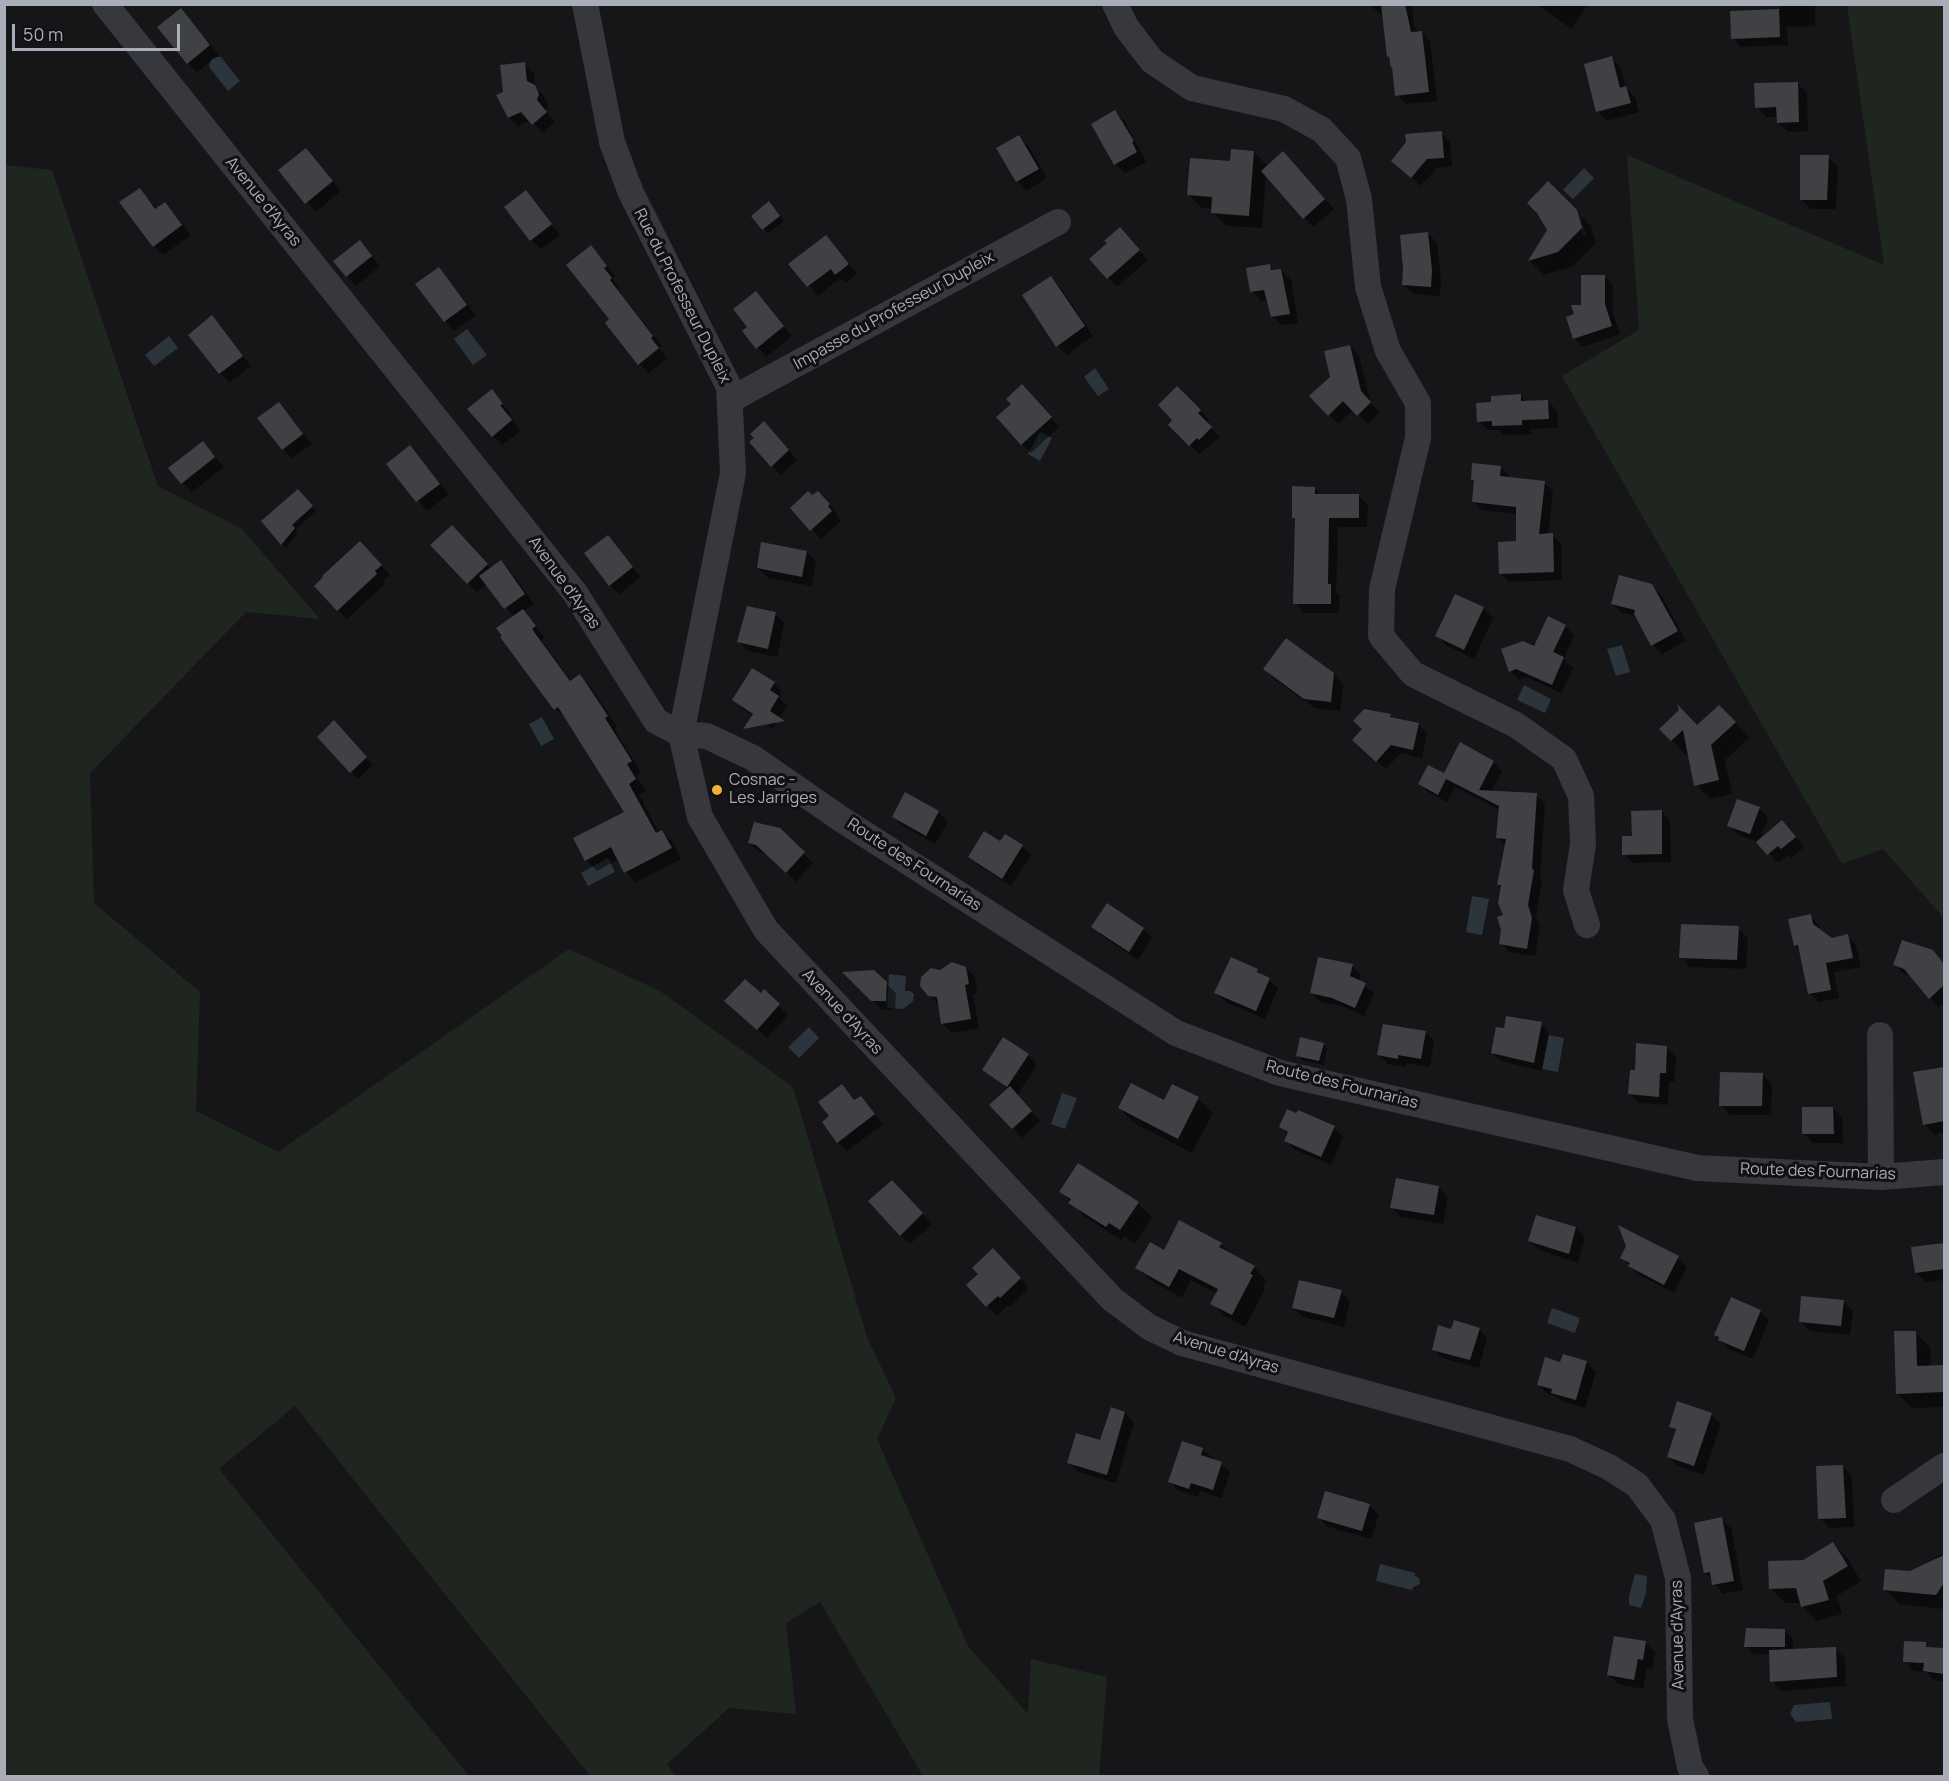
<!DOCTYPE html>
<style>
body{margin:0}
#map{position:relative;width:1949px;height:1781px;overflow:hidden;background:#161618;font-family:Manrope,sans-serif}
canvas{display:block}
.frame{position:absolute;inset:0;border:6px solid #a8adb8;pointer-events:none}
.scale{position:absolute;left:12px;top:24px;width:168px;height:27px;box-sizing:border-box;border:3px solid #a8adb8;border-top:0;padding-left:8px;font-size:18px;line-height:21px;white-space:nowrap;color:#a8adb8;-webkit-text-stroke:4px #111113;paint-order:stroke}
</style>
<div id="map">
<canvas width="1949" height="1781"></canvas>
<div class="frame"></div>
<div class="scale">50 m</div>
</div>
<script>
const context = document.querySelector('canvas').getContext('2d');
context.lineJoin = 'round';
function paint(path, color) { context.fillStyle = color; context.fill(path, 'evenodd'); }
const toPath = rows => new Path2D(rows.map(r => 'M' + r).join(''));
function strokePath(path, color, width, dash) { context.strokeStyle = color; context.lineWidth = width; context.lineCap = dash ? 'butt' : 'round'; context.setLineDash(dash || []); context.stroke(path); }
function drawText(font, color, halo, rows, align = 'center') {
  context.font = font + ' Manrope,sans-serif'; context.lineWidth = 6; context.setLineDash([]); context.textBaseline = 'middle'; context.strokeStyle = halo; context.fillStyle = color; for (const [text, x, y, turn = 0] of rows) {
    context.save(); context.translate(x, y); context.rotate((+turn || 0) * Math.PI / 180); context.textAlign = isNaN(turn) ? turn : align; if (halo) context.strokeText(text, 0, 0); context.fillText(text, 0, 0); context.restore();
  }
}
paint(toPath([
 [1847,5,1944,5,1944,918,1883,849,1842,864,1562,376,1639,330,1627,155,1884,265],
 [5,165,52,170,158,486,242,529,320,619,246,612,90,773,94,903,200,992,196,1111,278,1152,569,949,660,991,793,1087,867,1337,896,1398,877,1439,968,1646,1028,1714,1031,1659,1107,1677,1099,1776,923,1776,820,1602,786,1623,796,1714,729,1708,667,1764,675,1776,590,1776,295,1406,219,1469,469,1776,5,1776]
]), '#1e261f');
paint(toPath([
 [216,57,221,57,240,81,228,91,209,67,211,59],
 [1584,168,1594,178,1573,199,1563,190],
 [467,329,487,355,473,365,454,339],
 [169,336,178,348,154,366,145,355],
 [1095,368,1109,389,1098,396,1084,377],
 [1040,432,1052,438,1040,461,1028,454],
 [1622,645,1630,672,1616,676,1607,649],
 [1524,685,1551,699,1545,713,1517,700],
 [542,717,554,739,541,746,529,724],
 [608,858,615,872,588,886,581,873],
 [1472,896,1489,899,1482,935,1466,932],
 [889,974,906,976,905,991,910,991,914,994,913,1001,903,1009,887,1008],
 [809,1027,819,1038,799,1058,788,1047],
 [1549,1035,1564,1038,1558,1072,1542,1069],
 [1062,1093,1077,1098,1065,1129,1051,1124],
 [1552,1308,1580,1318,1575,1333,1547,1323],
 [1380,1564,1415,1573,1415,1576,1419,1578,1420,1584,1413,1587,1412,1590,1376,1581],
 [1635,1574,1647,1576,1646,1593,1641,1608,1629,1605,1629,1596],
 [1830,1702,1832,1719,1796,1722,1790,1714,1794,1705]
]), '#2c353c');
paint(toPath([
 [1373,4,1412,4,1414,25,1418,32,1421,32,1430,41,1437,101,1406,104,1397,95,1391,59,1389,56,1384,17,1373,8],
 [1525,4,1588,4,1572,29,1537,5],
 [1780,4,1813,4,1815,6,1815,26,1787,27,1788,45,1741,47,1732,38,1731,12,1781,10],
 [181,10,219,55,197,72,188,63],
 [1611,58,1621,68,1626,88,1635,97,1639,112,1607,121,1598,111],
 [524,64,534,73,535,87,544,96,548,104,546,111,555,122,543,133,531,120,518,126,509,117,504,93],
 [1798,84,1807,93,1808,131,1788,132,1778,123,1778,117,1766,117,1757,107],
 [1115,112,1125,121,1146,162,1125,173,1115,164],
 [1441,133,1450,142,1452,166,1437,168,1421,186,1393,161],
 [1019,137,1029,147,1047,178,1026,191,1017,181],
 [1254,152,1268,167,1293,163,1334,209,1313,227,1266,175,1262,228,1226,226,1213,212,1213,209,1202,208,1189,195,1232,163],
 [1828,157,1838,166,1836,209,1811,209,1801,199],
 [315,159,341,191,316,212,280,171],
 [139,190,156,209,165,203,191,235,163,255,154,246],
 [526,192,560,235,541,249,531,240],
 [773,207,784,221,768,233,753,216],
 [1576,211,1583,235,1586,235,1580,215,1591,226,1596,243,1572,267,1544,275,1530,261,1549,230],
 [1428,233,1437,243,1441,280,1440,296,1413,294,1404,285],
 [826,237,857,274,846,283,840,278,818,296,791,265],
 [1129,238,1148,260,1117,287,1108,278],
 [359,242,380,266,356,286,347,276],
 [600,257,615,276,612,278,620,288,618,290,662,346,659,348,667,358,649,373,639,364,611,319],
 [1270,266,1275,271,1281,270,1291,280,1298,323,1282,325,1272,316,1268,300,1261,301,1252,291],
 [439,269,476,315,454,331,445,321],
 [1604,276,1613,285,1613,314,1620,334,1583,347,1574,338,1576,315],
 [1051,278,1060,287,1093,336,1067,355,1058,346,1024,296],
 [765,302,792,336,766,357,744,331,749,327],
 [212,317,251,366,230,382,220,373],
 [1350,346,1359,356,1371,403,1380,412,1368,424,1353,410,1338,424,1311,396,1332,377],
 [1177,388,1209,420,1206,423,1220,437,1199,454,1170,425,1174,420],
 [491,391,511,414,509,416,521,431,502,445,493,436],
 [1031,395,1059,427,1031,453,1022,444],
 [1520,396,1527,402,1548,401,1557,411,1558,428,1531,429,1531,434,1503,435,1499,430,1488,430,1479,421,1493,404],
 [278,404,312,444,292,458,283,449],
 [773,432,797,460,781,475,772,466],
 [203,443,224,467,192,492,182,483],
 [410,447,449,494,427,511,388,464],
 [1501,468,1509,476,1509,478,1544,483,1553,491,1548,535,1552,535,1561,543,1562,580,1509,582,1500,573,1518,543,1518,514,1482,510,1473,501,1475,482,1472,479],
 [1314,488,1321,495,1358,495,1368,505,1367,527,1338,527,1336,592,1340,595,1339,613,1304,613,1295,603,1297,520,1294,517],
 [302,495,316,511,295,530,298,533,286,548,282,544],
 [812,497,827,502,838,514,836,516,841,521,821,539,792,508],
 [461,536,491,569,500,561,510,571,534,604,523,611,545,638,541,640,572,682,580,676,591,687,617,727,614,729,641,772,636,776,646,790,639,795,659,833,662,832,673,842,681,859,636,882,626,872,619,859,597,871,586,860,575,839,626,812,567,719,555,709,514,617,487,584,477,592,468,583],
 [608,537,641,577,619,594,610,585],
 [369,552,390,575,383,581,385,584,347,619,338,610],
 [807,552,816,562,812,586,768,578,758,568],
 [1651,586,1661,595,1686,641,1662,654,1653,645,1637,616,1622,613,1613,604],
 [1456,596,1484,609,1493,618,1474,659,1446,645,1437,636],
 [775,613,784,623,777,657,748,651,739,642],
 [1565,626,1574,635,1564,659,1573,668,1561,693,1526,677,1519,680,1510,671,1535,648],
 [1265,669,1333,674,1343,684,1340,711,1315,708,1274,679],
 [774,683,782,692,779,698,787,706,773,728,743,709,734,700],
 [1390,715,1395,720,1418,724,1427,733,1422,758,1401,753,1386,769,1363,749],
 [1734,721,1749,738,1725,760,1732,794,1710,799,1696,785,1689,753,1686,755,1661,729,1698,727],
 [341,729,373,765,358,779,351,772],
 [1493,762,1502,771,1491,792,1536,795,1545,804,1540,878,1542,880,1536,915,1540,928,1535,956,1509,952,1501,943,1505,916,1502,888,1498,884,1506,846,1498,838,1500,810,1455,787,1447,802,1428,792,1419,784],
 [906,794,938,812,948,822,935,844,903,826,893,817],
 [1759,808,1768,818,1760,840,1791,832,1804,847,1791,858,1788,855,1778,863,1758,842,1739,835,1729,825],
 [1661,811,1670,820,1671,862,1633,863,1624,854,1633,837],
 [779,830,813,863,796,882,767,854,759,852,749,842],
 [1000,843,1022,846,1031,855,1011,886,978,865,970,857],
 [1810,916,1819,925,1820,931,1832,939,1847,936,1856,945,1861,967,1834,972,1839,998,1819,1002,1810,994,1801,951,1795,946],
 [1093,927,1143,929,1152,938,1138,960,1102,936],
 [1738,928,1748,938,1746,969,1690,967,1681,957],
 [1932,952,1944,965,1944,1002,1939,1007,1912,977,1904,974,1895,965],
 [1352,966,1361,974,1359,982,1374,993,1364,1016,1342,1006,1321,1002,1312,993],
 [966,968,975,977,977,993,973,994,979,1028,952,1033,943,1024,938,1004,929,995,940,972],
 [1257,970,1278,988,1265,1019,1225,1002,1216,992],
 [873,971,896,993,895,1010,882,1010,846,973],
 [764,992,788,1015,767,1038,735,1010],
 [1541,1024,1549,1032,1542,1071,1501,1061,1493,1053],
 [1425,1032,1434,1041,1430,1067,1407,1063,1406,1067,1388,1064,1379,1055],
 [1323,1044,1327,1048,1324,1065,1302,1060,1298,1056],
 [1667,1048,1676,1057,1674,1082,1669,1081,1668,1105,1639,1103,1630,1094,1636,1072],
 [1028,1055,1037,1064,1017,1096,1040,1121,1022,1138,991,1105,1009,1089,984,1069],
 [1944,1068,1944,1132,1934,1134,1924,1124,1915,1073],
 [1762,1074,1772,1084,1771,1115,1730,1115,1721,1105],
 [842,1086,856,1101,861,1097,883,1124,847,1151,838,1142,831,1116],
 [1173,1086,1198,1099,1213,1113,1192,1153,1134,1123,1119,1108,1165,1102],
 [1833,1108,1842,1118,1843,1143,1813,1143,1804,1134],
 [1281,1127,1334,1127,1343,1137,1331,1165,1295,1150,1286,1141,1288,1135],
 [892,1182,932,1224,910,1244,901,1235],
 [1438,1187,1448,1197,1443,1224,1401,1217,1392,1208],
 [1061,1192,1138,1203,1152,1217,1135,1244,1124,1236,1121,1240,1085,1217],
 [1576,1228,1585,1238,1578,1263,1539,1250,1529,1241],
 [1944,1243,1944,1280,1926,1282,1916,1273,1913,1248],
 [1221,1244,1233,1256,1254,1267,1266,1280,1263,1286,1265,1289,1245,1327,1224,1316,1212,1303,1217,1294,1191,1280,1182,1298,1150,1280,1137,1268,1164,1252],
 [1622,1258,1678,1258,1687,1267,1674,1293,1639,1275],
 [1003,1259,1029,1288,1010,1307,1008,1305,997,1316,968,1285],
 [1341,1292,1350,1301,1344,1327,1303,1317,1293,1308],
 [1843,1301,1853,1311,1850,1335,1810,1331,1800,1321],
 [1760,1311,1769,1320,1753,1359,1728,1349,1716,1335],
 [1479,1329,1487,1338,1479,1368,1442,1358,1434,1349,1453,1331],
 [1915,1332,1930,1347,1931,1367,1944,1367,1944,1407,1912,1408,1897,1393],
 [1587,1362,1596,1372,1585,1408,1563,1402,1557,1397,1548,1394,1539,1385,1561,1364],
 [1125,1413,1134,1423,1116,1483,1078,1472,1069,1462,1101,1442],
 [1711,1414,1721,1424,1704,1475,1678,1466,1668,1457,1677,1432,1671,1426],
 [1202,1449,1230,1472,1222,1498,1200,1491,1198,1497,1179,1491,1170,1482],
 [1842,1466,1852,1476,1854,1527,1829,1528,1820,1518],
 [1369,1505,1379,1515,1371,1539,1328,1527,1318,1517],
 [1721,1519,1731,1528,1743,1590,1723,1594,1705,1572],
 [1833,1544,1847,1558,1861,1581,1837,1596,1842,1614,1817,1621,1802,1606,1801,1603,1785,1603,1770,1588,1803,1562],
 [1944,1553,1944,1609,1899,1604,1885,1589,1910,1572,1936,1560,1935,1557],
 [1784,1630,1793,1639,1793,1651,1835,1649,1845,1658,1846,1686,1781,1691,1772,1681,1771,1654,1754,1654,1746,1646],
 [1645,1642,1655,1652,1652,1669,1647,1668,1643,1689,1618,1684,1609,1675],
 [1925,1644,1930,1649,1944,1649,1944,1682,1934,1680,1926,1672,1914,1671,1904,1661]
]), '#0007');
paint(toPath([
 [1381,4,1405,4,1411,32,1422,31,1429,92,1395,96,1392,67,1391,68,1389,56,1387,57],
 [181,8,210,45,187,64,157,27],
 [1779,9,1780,37,1731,39,1730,11],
 [1612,56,1620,88,1626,86,1631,103,1596,112,1584,64],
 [525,62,527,81,535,85,539,94,537,100,547,112,532,125,521,112,508,118,496,95,503,92,500,65],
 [1798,82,1799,122,1777,123,1776,107,1755,108,1754,83],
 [1115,110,1134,141,1132,142,1137,152,1114,165,1091,124],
 [1442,131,1444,158,1427,159,1411,178,1391,161,1406,142,1405,134],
 [1019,135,1039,169,1016,182,996,148],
 [306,148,333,181,305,204,278,170],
 [1231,149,1254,151,1249,216,1211,213,1212,197,1187,195,1190,158,1230,161],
 [1283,151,1325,199,1303,219,1261,171],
 [1800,155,1829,155,1827,200,1800,200],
 [1548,181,1577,210,1582,228,1558,252,1528,261,1547,230,1537,213,1527,203],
 [140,188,155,209,165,202,182,225,153,247,119,202],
 [526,190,552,224,530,241,504,207],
 [769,201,780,216,762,230,751,216],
 [1120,227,1140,250,1107,279,1089,259,1107,243,1104,241],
 [1428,232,1432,270,1431,287,1402,285,1403,269,1400,235],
 [826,235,849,264,835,275,831,269,807,287,788,264],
 [360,240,372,256,346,277,333,261],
 [591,245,607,266,604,268,612,278,610,280,653,336,651,338,659,348,638,365,605,323,609,319,566,265],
 [1270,264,1271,270,1281,269,1290,314,1271,317,1264,290,1250,292,1246,268],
 [439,267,467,305,444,322,415,284],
 [1581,275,1605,275,1605,304,1612,326,1573,339,1566,317,1574,314,1571,305,1581,305],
 [1051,276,1085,326,1056,347,1022,295],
 [756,291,784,326,756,349,742,331,747,327,733,309],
 [212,315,243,356,219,374,188,335],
 [1350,345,1361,391,1371,402,1357,416,1343,401,1328,416,1309,396,1330,377,1324,351],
 [1022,384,1052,417,1021,445,996,417,1011,404,1006,399],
 [1177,386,1201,410,1198,413,1212,427,1199,440,1197,438,1189,446,1168,425,1172,420,1158,405],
 [492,389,503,404,500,405,512,420,492,437,467,409],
 [1521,394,1521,401,1548,400,1549,419,1522,420,1522,425,1492,426,1492,421,1477,422,1476,403,1491,402,1491,396],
 [279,402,303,434,282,450,257,418],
 [764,421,789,450,771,467,749,442,754,438,750,434],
 [203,441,215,457,181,484,168,468],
 [410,445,440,484,416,502,386,464],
 [1472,463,1501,466,1500,476,1545,481,1539,534,1553,533,1554,572,1499,574,1498,542,1516,541,1516,507,1472,502,1474,480,1471,480],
 [1292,486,1315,487,1315,494,1359,494,1359,518,1329,518,1328,584,1331,584,1331,604,1293,604,1295,518,1292,518],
 [298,489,313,506,292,525,295,528,281,545,261,521],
 [808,491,812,495,818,491,830,504,828,506,832,511,810,531,790,508],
 [452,525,488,564,467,584,430,545],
 [608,535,633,567,609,586,584,553],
 [360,541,382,565,375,571,377,574,337,611,314,586,323,577,322,576],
 [761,542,807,551,802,577,757,568],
 [501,560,525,594,504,609,479,576],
 [1619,575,1652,584,1678,631,1651,646,1634,614,1635,610,1611,604],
 [1455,594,1484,607,1464,650,1435,636],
 [747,606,776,612,768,649,737,642],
 [523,609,536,626,532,629,570,681,580,674,608,716,605,718,632,761,627,764,636,779,629,784,656,833,662,830,672,848,624,873,611,847,585,861,573,838,624,812,558,707,554,710,500,637,502,636,496,628],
 [1548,616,1566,625,1553,652,1564,657,1552,685,1516,669,1509,672,1501,649,1523,641,1534,646],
 [1286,638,1334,673,1331,702,1304,699,1263,669],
 [752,668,775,682,770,690,779,696,770,711,785,721,743,729,753,714,732,700],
 [1677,704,1697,725,1719,705,1736,722,1711,745,1719,780,1694,786,1683,730,1671,741,1659,729,1679,710],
 [1364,709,1391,714,1390,717,1419,723,1413,750,1391,745,1376,762,1352,740,1362,729,1353,721],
 [334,720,367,757,350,773,317,737],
 [1460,742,1494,761,1479,790,1537,793,1532,869,1534,870,1528,905,1532,918,1527,949,1499,944,1501,930,1497,917,1503,915,1498,903,1501,885,1497,885,1506,839,1496,838,1499,806,1446,779,1438,795,1418,784,1428,765,1444,773],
 [905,792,939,811,926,836,892,817],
 [1737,799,1760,807,1750,834,1727,826],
 [1662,810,1662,854,1622,855,1622,836,1632,836,1631,811],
 [1782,820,1796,837,1781,849,1778,846,1767,855,1756,842],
 [754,822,780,828,805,852,786,873,756,845,748,843],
 [984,831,1000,841,1005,834,1023,845,1002,879,968,857],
 [1107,903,1144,928,1129,952,1091,927],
 [1811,914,1813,924,1832,938,1848,934,1853,958,1826,963,1831,990,1808,994,1798,945,1794,946,1788,919],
 [1681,924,1739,926,1737,960,1679,958],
 [1902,940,1933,950,1944,964,1944,985,1929,999,1904,969,1893,965],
 [1231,957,1258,969,1257,972,1270,978,1256,1011,1214,993],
 [1318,957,1353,964,1350,976,1366,983,1355,1008,1332,998,1310,993],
 [952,962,966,967,969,984,965,985,971,1019,941,1024,937,997,928,996,920,986,921,977,931,968,940,970],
 [874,970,887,982,886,1001,871,1001,842,972],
 [745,979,761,993,764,989,780,1004,757,1030,724,1001],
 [1506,1016,1542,1022,1534,1063,1491,1053,1496,1027,1504,1028],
 [1383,1024,1426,1031,1421,1059,1398,1055,1398,1059,1377,1055],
 [1003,1037,1029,1054,1007,1087,982,1070],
 [1300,1037,1324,1043,1319,1061,1296,1056],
 [1636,1043,1667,1046,1666,1073,1660,1073,1659,1097,1628,1094,1630,1070,1635,1070],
 [1944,1067,1944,1121,1923,1125,1913,1072],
 [1720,1072,1763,1073,1762,1106,1719,1106],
 [1131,1083,1164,1100,1172,1084,1199,1097,1178,1139,1118,1108],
 [842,1084,854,1100,861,1096,875,1114,837,1143,822,1122,829,1116,818,1102],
 [1010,1086,1032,1111,1012,1129,989,1105],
 [1802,1107,1833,1107,1834,1134,1802,1134],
 [1287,1109,1296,1113,1298,1110,1335,1126,1321,1157,1284,1141,1288,1132,1279,1127],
 [1078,1163,1139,1202,1120,1230,1109,1223,1106,1227,1068,1203,1071,1199,1059,1192],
 [1396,1178,1439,1186,1434,1215,1390,1208],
 [892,1180,923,1213,900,1236,868,1201],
 [1536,1215,1576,1227,1569,1254,1528,1241],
 [1179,1220,1222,1243,1219,1247,1255,1266,1250,1274,1253,1275,1232,1315,1210,1304,1218,1289,1179,1269,1169,1287,1135,1268,1150,1242,1164,1250],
 [1618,1225,1679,1256,1664,1285,1628,1266,1630,1263,1620,1258,1626,1246],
 [1944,1243,1944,1269,1915,1273,1911,1247],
 [993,1248,1021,1278,1000,1298,998,1296,986,1307,966,1285,978,1274,972,1268],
 [1299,1280,1342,1290,1334,1318,1292,1308],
 [1801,1296,1844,1300,1841,1326,1799,1322],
 [1731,1297,1761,1310,1744,1351,1718,1340,1719,1337,1714,1335],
 [1454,1320,1480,1328,1470,1360,1432,1350,1438,1325,1451,1329],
 [1894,1331,1916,1331,1917,1366,1944,1365,1944,1392,1896,1394],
 [1563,1354,1587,1361,1576,1400,1551,1393,1552,1389,1537,1385,1545,1357,1560,1362],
 [1677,1401,1712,1413,1694,1466,1667,1457,1676,1429,1669,1427],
 [1111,1407,1125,1412,1107,1475,1067,1463,1076,1433,1100,1440],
 [1182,1441,1203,1448,1201,1455,1222,1462,1213,1490,1191,1483,1189,1489,1168,1482],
 [1843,1465,1846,1518,1818,1519,1816,1466],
 [1325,1491,1370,1504,1362,1531,1317,1518],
 [1722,1517,1734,1581,1712,1585,1710,1572,1704,1573,1694,1523],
 [1833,1542,1848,1566,1823,1581,1829,1600,1801,1607,1796,1588,1769,1589,1768,1561,1803,1560],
 [1944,1555,1944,1583,1936,1595,1883,1590,1885,1569,1910,1571],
 [1746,1628,1785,1629,1785,1647,1744,1647],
 [1614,1636,1646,1641,1643,1660,1638,1659,1634,1680,1607,1675],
 [1904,1641,1926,1642,1926,1647,1944,1648,1944,1674,1923,1671,1924,1663,1903,1662],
 [1836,1647,1837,1677,1770,1682,1769,1650]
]), '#404145');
strokePath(toPath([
 [105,4,575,593,656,721,681,734,707,736,753,758,841,819,1176,1033,1280,1073,1697,1168,1881,1177,1944,1172],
 [585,4,612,142,631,193,729,387,733,473,681,734,700,817,766,930,1112,1299,1149,1327,1182,1343,1570,1449,1609,1467,1637,1485,1663,1520,1678,1578,1680,1719,1690,1767,1696,1776],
 [1115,4,1126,27,1152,61,1192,88,1284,109,1322,130,1348,158,1359,199,1368,287,1388,351,1418,403,1418,438,1382,589,1381,636,1413,674,1516,725,1564,759,1581,796,1583,844,1576,890,1587,925],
 [730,400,1058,222],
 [1880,1035,1881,1177],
 [1894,1500,1944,1466]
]), '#37383d', 26);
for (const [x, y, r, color] of [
 [717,790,6,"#f2b134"]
]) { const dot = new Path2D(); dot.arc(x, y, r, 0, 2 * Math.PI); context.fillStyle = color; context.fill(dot); strokePath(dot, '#111113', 2); }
drawText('16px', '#a8adb8', '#111113', [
 ["Avenue d'Ayras",263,202,51],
 ["Rue du Professeur Dupleix",682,296,63],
 ["Impasse du Professeur Dupleix",894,311,-29],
 ["Avenue d'Ayras",564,583,54],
 ["Route des Fournarias",914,865,33],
 ["Avenue d'Ayras",842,1012,47],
 ["Route des Fournarias",1342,1085,14],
 ["Route des Fournarias",1818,1172,2],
 ["Avenue d'Ayras",1226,1353,17],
 ["Avenue d'Ayras",1678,1635,-91]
]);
drawText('16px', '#a8adb8', '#111113', [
 ["Cosnac -",729,781],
 ["Les Jarriges",729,799]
], 'left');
</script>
